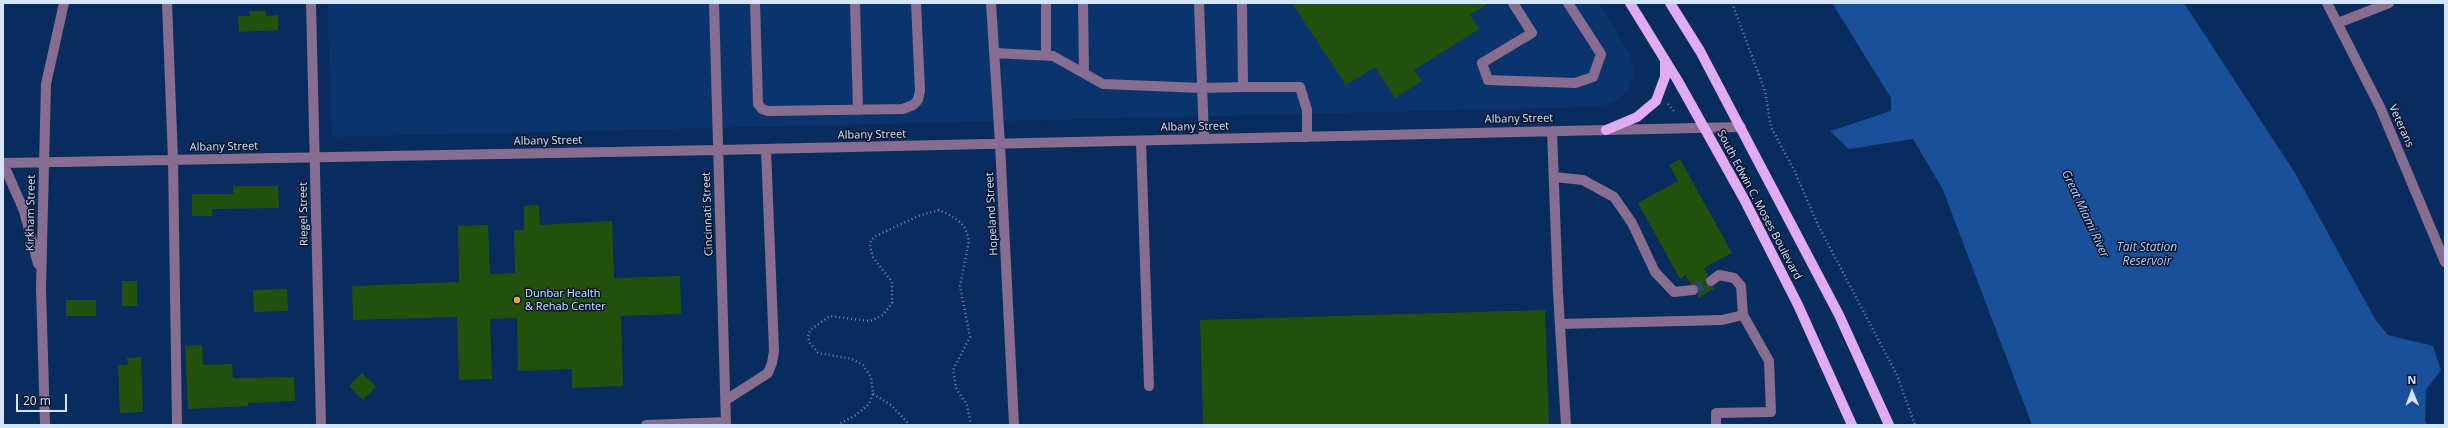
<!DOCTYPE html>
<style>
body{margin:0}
#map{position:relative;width:2448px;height:428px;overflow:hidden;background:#072c5d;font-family:"Open Sans",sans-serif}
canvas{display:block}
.frame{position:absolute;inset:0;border:4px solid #d4e5fe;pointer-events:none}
.north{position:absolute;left:2392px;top:372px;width:40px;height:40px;-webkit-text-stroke:3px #07162c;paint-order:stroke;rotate:359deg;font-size:11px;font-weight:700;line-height:16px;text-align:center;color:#d4e5fe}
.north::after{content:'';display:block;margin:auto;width:14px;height:18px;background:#d4e5fe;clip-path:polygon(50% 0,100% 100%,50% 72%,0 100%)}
.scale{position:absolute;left:16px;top:394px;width:51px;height:18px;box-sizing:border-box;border:2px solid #d4e5fe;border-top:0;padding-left:5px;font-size:12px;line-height:14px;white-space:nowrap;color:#d4e5fe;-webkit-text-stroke:3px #07162c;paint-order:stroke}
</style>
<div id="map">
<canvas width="2448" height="428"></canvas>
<div class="frame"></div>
<div class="north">N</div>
<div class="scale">20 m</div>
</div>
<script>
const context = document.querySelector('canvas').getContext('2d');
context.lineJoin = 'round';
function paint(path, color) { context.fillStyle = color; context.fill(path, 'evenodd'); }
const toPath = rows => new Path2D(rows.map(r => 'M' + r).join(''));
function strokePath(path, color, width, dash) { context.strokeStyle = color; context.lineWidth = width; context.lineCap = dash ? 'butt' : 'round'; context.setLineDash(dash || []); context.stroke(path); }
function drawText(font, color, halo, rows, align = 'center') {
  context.font = font + ' "Open Sans",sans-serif'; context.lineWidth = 3; context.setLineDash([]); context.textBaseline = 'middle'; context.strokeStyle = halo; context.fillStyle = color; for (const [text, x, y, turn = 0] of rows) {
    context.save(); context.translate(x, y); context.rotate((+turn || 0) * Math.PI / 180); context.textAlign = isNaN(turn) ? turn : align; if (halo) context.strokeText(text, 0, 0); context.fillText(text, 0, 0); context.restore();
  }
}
paint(toPath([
 [327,3,1599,3,1630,54,1634,72,1628,91,1614,102,1596,107,332,137]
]), '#0b346c');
paint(toPath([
 [1832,3,2184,3,2295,173,2375,319,2388,335,2433,346,2441,370,2426,390,2425,420,2427,425,2032,425,1943,190,1913,139,1849,149,1830,131,1891,111,1891,98]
]), '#1a4f99');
paint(toPath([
 [1292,3,1488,3,1470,15,1479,29,1414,70,1422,81,1395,98,1375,67,1346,85],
 [249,11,266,11,266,16,278,15,278,30,239,32,238,16,250,16],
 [1680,159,1732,253,1704,268,1708,275,1705,279,1706,285,1715,288,1698,298,1698,287,1690,284,1686,275,1680,279,1638,203,1678,181,1669,165],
 [233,186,278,186,279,208,212,209,212,216,192,216,192,194,233,194],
 [539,205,540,225,612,221,614,278,680,276,681,314,621,316,623,386,572,388,572,369,518,371,517,318,490,319,492,379,459,380,457,317,353,320,352,286,459,282,458,226,488,225,490,274,515,273,514,230,524,230,524,206],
 [122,281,137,281,137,306,122,306],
 [287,289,288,311,254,312,253,290],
 [66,300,96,300,96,316,66,316],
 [1545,310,1549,425,1203,425,1200,320],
 [202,345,203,365,232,364,233,378,294,377,295,401,248,403,248,406,188,409,185,346],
 [141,357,143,412,120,413,118,365,128,365,127,358],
 [362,373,376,387,363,400,349,386]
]), '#24500e');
strokePath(toPath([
 [1693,290,1711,281]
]), '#264875', 10, [10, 5]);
strokePath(toPath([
 [1732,3,1765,91,1771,127,1794,170,1818,225,1897,375,1915,425],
 [1668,104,1674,111],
 [873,394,891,405,910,425],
 [837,425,856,415,869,404,873,394,871,377,863,365,852,359,818,353,810,343,808,337,810,330,830,316,870,321,883,315,892,303,892,282,873,257,870,247,871,240,876,236,918,216,939,210,952,216,961,223,966,230,969,241,960,286,970,337,953,370,956,388,967,405,971,425]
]), '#6d88ad', 2.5, [1, 3]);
strokePath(toPath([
 [167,3,173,160,177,425],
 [311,3,321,425],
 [714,3,726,425],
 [755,3,758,104,762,109,768,111,903,109,913,105,918,100,920,91,916,3],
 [855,3,858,110],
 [991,3,1000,144,1014,425],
 [1083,3,1084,73],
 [1199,3,1204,139],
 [1513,3,1532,33,1482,63,1488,80,1575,83,1593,77,1601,54,1568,3],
 [2327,3,2380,107,2445,262],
 [2338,23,2389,3],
 [994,53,1053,56,1103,84,1202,88,1243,87,1242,3],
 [1046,56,1046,3],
 [1243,87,1300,87,1307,110,1307,137],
 [1552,131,1558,293,1566,425],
 [1141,141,1149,386],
 [3,163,718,150,1741,127],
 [3,163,24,211,38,264],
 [1554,177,1583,180,1614,197,1632,223,1655,272,1674,292,1693,290],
 [1560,324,1722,320,1743,315,1741,286,1734,278,1719,275,1711,281],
 [726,400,768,373,772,363,774,351,766,149],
 [45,425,41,288,46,84,64,3],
 [646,425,726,422],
 [1716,425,1716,413,1771,412,1769,361,1743,315]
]), '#876d90', 10);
strokePath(toPath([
 [1630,3,1678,81,1744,199,1798,305,1852,425],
 [1670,3,1700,51,1839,315,1889,425],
 [1606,130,1637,117,1656,101,1665,77,1665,62]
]), '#e1abf2', 10);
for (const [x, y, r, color] of [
 [517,300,4,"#eaaa38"]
]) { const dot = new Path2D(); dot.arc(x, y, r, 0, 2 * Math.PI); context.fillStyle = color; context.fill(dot); strokePath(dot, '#07162c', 1.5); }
drawText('11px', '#d4e5fe', '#07162c', [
 ["Albany Street",1519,119,-1],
 ["Veterans",2401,126,66],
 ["Albany Street",1195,127,-1],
 ["Albany Street",872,135,-1],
 ["Albany Street",548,141,-1],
 ["Albany Street",224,147,-1],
 ["South Edwin C. Moses Boulevard",1759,205,62],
 ["Kirkham Street",31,213,-89],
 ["Riegel Street",304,214,-91],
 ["Cincinnati Street",708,214,-92],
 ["Hopeland Street",992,214,-93]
]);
drawText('11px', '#d4e5fe', '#07162c', [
 ["Dunbar Health",525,294],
 ["& Rehab Center",525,307]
], 'left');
drawText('italic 12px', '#b3cff8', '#07162c', [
 ["Great Miami River",2085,214,65],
 ["Tait Station",2147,248],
 ["Reservoir",2147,262]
]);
</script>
